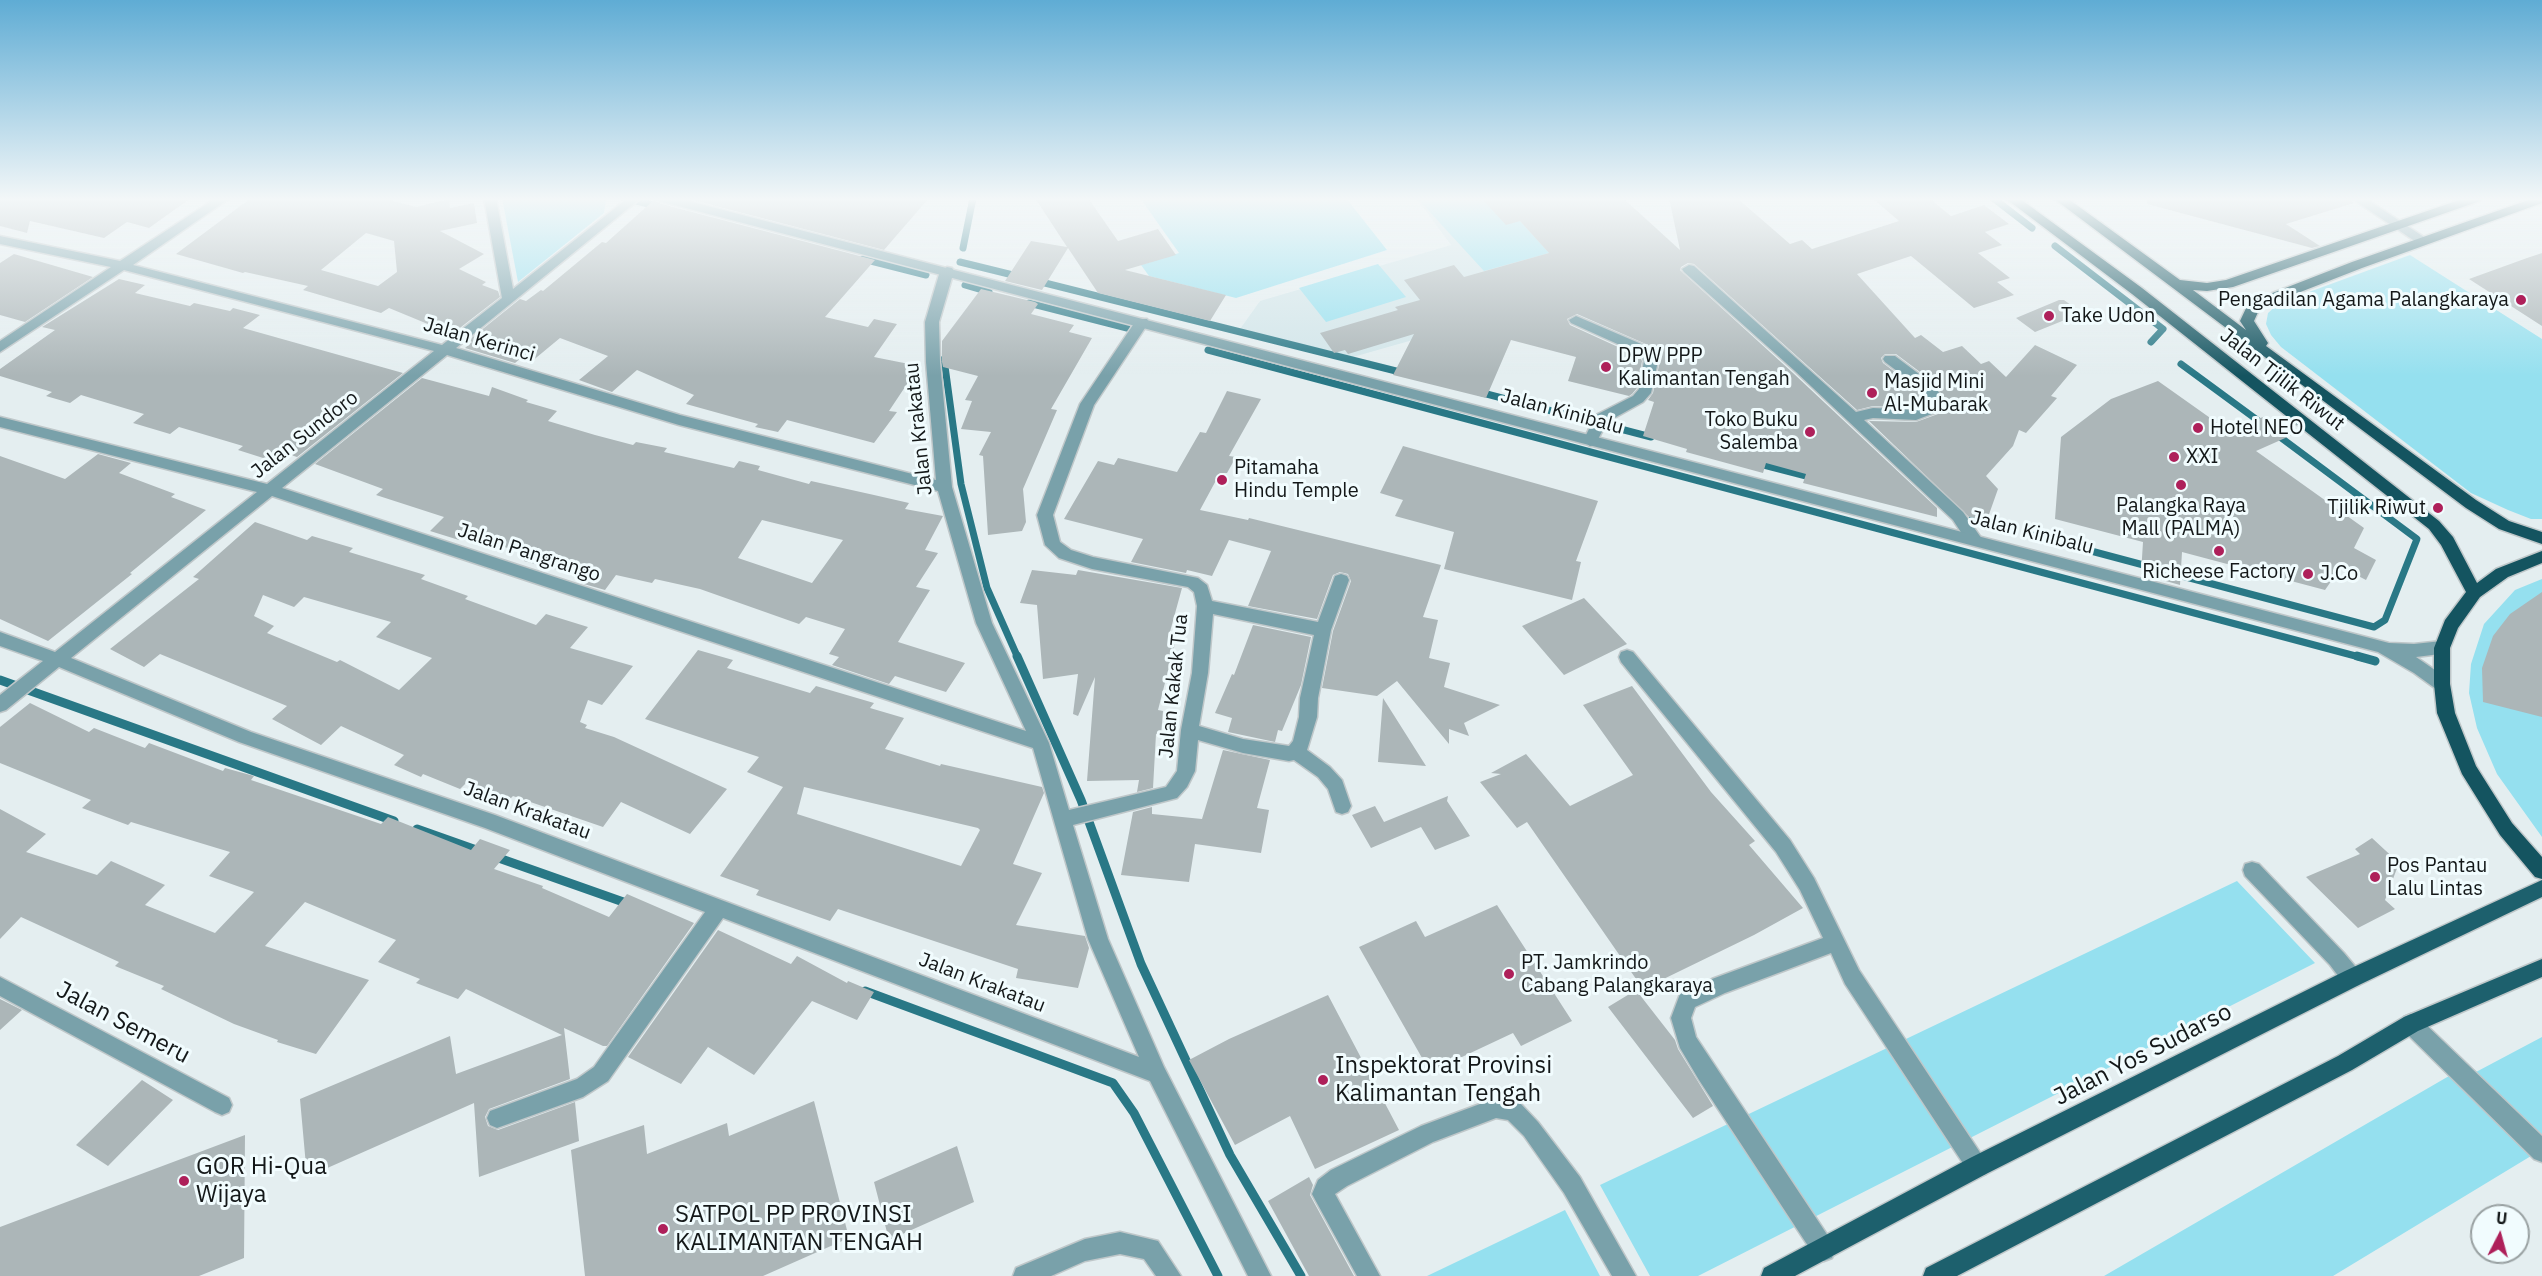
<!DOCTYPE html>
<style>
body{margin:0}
#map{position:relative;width:2542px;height:1276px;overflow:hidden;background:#e4eef0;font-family:"IBM Plex Sans",sans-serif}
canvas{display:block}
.north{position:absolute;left:2470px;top:1204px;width:60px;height:60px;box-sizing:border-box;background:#f1fcfe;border:2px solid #99a1a2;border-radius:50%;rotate:6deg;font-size:16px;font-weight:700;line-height:24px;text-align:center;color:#141819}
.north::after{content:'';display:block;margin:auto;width:21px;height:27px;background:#ae205a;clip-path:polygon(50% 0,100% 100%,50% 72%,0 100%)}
</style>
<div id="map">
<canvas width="2542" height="1276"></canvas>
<div class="north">U</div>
</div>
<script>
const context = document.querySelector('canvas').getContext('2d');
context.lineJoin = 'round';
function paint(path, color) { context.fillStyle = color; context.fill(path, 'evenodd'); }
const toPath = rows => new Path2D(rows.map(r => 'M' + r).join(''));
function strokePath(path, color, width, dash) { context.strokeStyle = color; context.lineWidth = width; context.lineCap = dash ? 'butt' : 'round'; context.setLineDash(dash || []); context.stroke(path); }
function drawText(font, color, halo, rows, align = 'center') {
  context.font = font + ' "IBM Plex Sans",sans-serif'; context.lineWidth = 6; context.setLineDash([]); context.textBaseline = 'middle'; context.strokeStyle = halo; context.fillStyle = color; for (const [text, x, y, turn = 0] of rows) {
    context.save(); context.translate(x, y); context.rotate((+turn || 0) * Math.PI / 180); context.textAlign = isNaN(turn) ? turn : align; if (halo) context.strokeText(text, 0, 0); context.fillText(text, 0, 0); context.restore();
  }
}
paint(toPath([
 [1416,198,1561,198,1638,276,1353,357,1240,329,1260,301,1451,245]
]), '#d1e5e9');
paint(toPath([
 [502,198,598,198,606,200,604,213,518,282],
 [1140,198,1346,198,1387,250,1236,298,1149,276,1141,265,1179,253],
 [1417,198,1497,198,1485,201,1520,221,1549,253,1484,271],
 [2410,255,2542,339,2542,519,2531,519,2508,510,2471,493,2281,347,2271,335,2266,324,2268,313,2279,303],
 [1378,264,1406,297,1326,322,1299,288],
 [2542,579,2542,837,2497,774,2477,728,2469,693,2471,664,2484,624,2515,590],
 [2237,881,2315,963,1698,1276,1650,1276,1600,1185],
 [2542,1037,2542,1137,2476,1072],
 [2449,1076,2531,1156,2333,1276,2104,1276],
 [1565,1210,1600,1276,1427,1276]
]), '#95e0ef');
strokePath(toPath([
 [624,198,657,206],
 [1993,198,2032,228],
 [2055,246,2163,329,2151,342],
 [963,248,973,198],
 [863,259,926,275],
 [960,262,1017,276],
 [1037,281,1404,373],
 [965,285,989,292],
 [1029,303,1127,328],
 [1208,350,2363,658],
 [944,359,961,484,987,588,1018,658],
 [2181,364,2264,425],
 [1479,392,1651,437],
 [1756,463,1814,478],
 [1972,519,2001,527],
 [2031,535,2151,567],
 [2171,573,2374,627,2385,620,2417,539,2276,434]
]), '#297886', 7);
strokePath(toPath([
 [1017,656,1081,800,1141,964,1230,1155,1301,1276],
 [2357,656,2375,661],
 [0,680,394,821],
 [417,829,482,852],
 [493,856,629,904],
 [865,991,1113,1083,1134,1113,1218,1276]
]), '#297886', 9);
paint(toPath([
 [0,198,191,198,149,228,127,222,104,238,30,221,27,233,0,226],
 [251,198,382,198,416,207,449,199,450,208,474,203,477,223,440,231,484,254,459,269,486,282,482,285,498,291,500,297,452,334,389,308,381,313,303,290,308,286,245,272,243,273,176,254],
 [366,233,394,241,397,272,378,286,321,270],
 [685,198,929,198,884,250],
 [1035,198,1088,198,1118,241,1158,229,1176,255,1125,270,1226,295,1210,321,1098,293,1068,248,1042,290,1005,281,1031,241,1067,247],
 [1481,198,1623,198,1680,250,1669,198,1737,198,1790,244,1802,240,1812,249,1899,221,1872,198,1929,198,1951,216,1984,205,2009,224,1985,232,2002,245,1978,253,2010,278,1997,282,2014,295,1974,308,1911,256,1857,274,1915,338,1921,335,1943,352,1962,346,1981,364,1989,361,2006,377,2035,345,2077,365,2051,396,2057,398,2026,433,2019,430,2013,446,1986,476,1998,489,1987,520,1969,517,1869,421,1916,422,1938,414,1944,399,1936,384,1896,354,1885,354,1881,358,1883,363,1923,393,1926,398,1924,404,1915,408,1873,406,1857,410,1694,264,1688,263,1681,267,1680,270,1793,373,1937,508,1937,517,1803,483,1806,474,1766,463,1763,473,1686,452,1687,449,1643,436,1654,402,1648,400,1653,393,1660,361,1655,348,1577,314,1567,319,1570,325,1640,357,1642,361,1637,388,1632,394,1629,396,1568,381,1576,357,1511,340,1486,398,1393,375,1414,334,1348,354,1345,350,1334,353,1320,333,1398,310,1395,307,1420,300,1404,280,1454,265,1464,277,1549,253,1520,221,1506,225],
 [2148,198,2349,198,2354,203,2286,224,2320,246,2312,248,2147,204],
 [655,199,658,203,875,260,825,317,868,327,874,319,897,324,874,357,919,366,889,411,897,412,874,443,787,420,778,432,755,427,758,424,686,404,694,395,637,370,612,392,579,380,608,356,560,338,531,362,521,358,515,363,465,348,472,342,469,340,520,299,526,301,541,290,543,291,602,242,606,243],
 [2542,253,2542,326,2469,279,2527,258],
 [14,254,93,277,25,322,0,315,0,263],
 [119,279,145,285,135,293,190,306,194,303,230,311,233,308,260,315,243,328,403,373,297,457,291,455,282,464,238,450,243,446,179,427,170,434,133,423,144,414,81,395,70,403,46,396,52,392,0,376,0,369,55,330,42,327],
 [981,289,1035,302,1038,304,1031,314,1074,325,1069,332,1092,338,1051,409,1057,410,1023,489,1026,522,1022,531,988,535,983,456,979,455,991,432,961,429,972,401,965,400,978,376,943,367,942,362,942,341],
 [2059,300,2064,300,2082,313,2035,332,2016,318],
 [422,378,489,396,492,387,528,400,526,402,557,411,548,421,595,435,633,445,636,442,667,448,664,452,734,468,739,461,760,466,758,470,809,484,811,481,874,495,909,503,905,509,943,516,925,550,938,553,916,587,930,590,898,642,965,663,946,692,895,676,889,684,832,665,839,657,829,654,845,629,806,617,799,624,700,589,655,579,652,583,616,575,605,590,591,586,580,583,585,577,524,561,529,555,465,534,459,540,430,531,444,517,376,495,383,489,315,464],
 [762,520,843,540,812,583,738,558],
 [2158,381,2230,432,2265,416,2292,435,2256,451,2364,528,2354,548,2376,560,2366,580,2341,567,2325,590,2182,552,2180,585,2141,574,2143,542,2055,519,2061,437,2111,399],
 [1227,391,1261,399,1229,456,1236,457,1227,473,1220,473,1200,510,1248,520,1249,518,1441,565,1423,617,1438,620,1429,658,1450,663,1444,687,1500,705,1464,723,1469,736,1449,729,1449,744,1397,681,1377,696,1322,688,1333,631,1351,581,1348,574,1340,572,1333,575,1317,619,1248,606,1271,551,1229,540,1212,576,1187,570,1186,573,1131,562,1143,539,1064,519,1098,461,1114,465,1118,458,1177,472,1200,432,1206,433],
 [1403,446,1598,501,1576,561,1581,562,1572,600,1444,569,1454,532,1395,516,1403,500,1380,493],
 [98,454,131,463,119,473,175,494,171,497,206,510,130,573,132,574,48,641,0,619,0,456,65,479],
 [255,522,307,540,312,536,353,548,349,552,425,575,421,579,468,596,465,599,536,625,546,614,588,627,570,648,633,666,602,705,588,700,580,722,587,725,585,728,614,737,727,789,690,834,621,802,603,827,513,796,508,801,467,782,460,789,423,774,421,777,394,765,404,755,341,726,321,745,272,719,287,706,160,654,144,667,110,649,199,579,193,577],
 [263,595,294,607,304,597,391,622,376,637,432,658,399,690,340,660,337,662,267,633,274,626,254,616],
 [1032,570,1076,575,1078,570,1182,588,1168,639,1176,640,1158,710,1163,711,1161,735,1156,734,1153,788,1137,792,1139,780,1087,781,1095,677,1078,716,1073,714,1078,674,1043,679,1037,605,1020,603],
 [2542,592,2542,717,2483,702,2482,668,2493,636,2510,614],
 [1584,598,1627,644,1564,675,1522,626],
 [1253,625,1311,637,1301,685,1282,731,1278,730,1275,742,1228,732,1232,718,1215,713,1232,674,1234,675],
 [698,650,733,660,727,668,810,693,816,686,874,703,870,708,904,718,885,749,940,766,941,764,1042,787,1044,793,1013,864,1042,873,1016,925,1085,936,1089,948,1078,988,1016,978,1018,969,838,909,830,921,756,895,759,890,720,876,783,787,747,772,759,757,645,719],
 [804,787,978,828,980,830,961,866,797,814],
 [1632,686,1711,792,1755,841,1749,845,1803,908,1754,935,1643,989,1527,822,1517,828,1480,782,1501,774,1491,773,1526,754,1570,806,1633,775,1583,705],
 [1383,698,1426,766,1378,762],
 [30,703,89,732,94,728,145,748,149,743,223,771,225,768,254,776,251,780,381,824,388,817,471,850,480,839,510,850,494,869,543,886,542,888,609,917,627,894,694,923,607,1046,603,1046,564,1028,570,1079,489,1109,485,1117,488,1126,498,1130,575,1102,579,1141,479,1177,474,1103,307,1177,300,1099,450,1036,456,1074,562,1035,466,989,458,999,416,983,420,979,378,962,396,940,305,902,265,946,369,980,316,1054,277,1042,278,1040,234,1024,161,989,164,986,115,966,119,962,21,917,0,939,0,809,46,834,26,852,97,875,111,861,165,885,145,905,215,933,254,892,209,876,230,852,131,822,128,825,82,808,91,800,0,763,0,727],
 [1223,750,1270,760,1257,808,1269,810,1261,853,1195,844,1189,882,1121,875,1133,812,1152,807,1152,814,1202,819],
 [1448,796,1447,801,1470,836,1435,850,1421,827,1371,848,1352,815,1375,806,1384,822],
 [2372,838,2399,863,2385,900,2395,909,2358,928,2306,877,2360,854,2355,849],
 [1497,905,1572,1021,1521,1046,1513,1033,1430,1072,1359,947,1416,921,1425,937],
 [718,930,791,964,797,956,847,983,848,981,874,992,857,1020,812,1001,754,1075,708,1047,681,1084,628,1057],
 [1636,990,1675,1040,1678,1049,1713,1106,1693,1118,1608,1007],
 [1328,995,1399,1130,1315,1169,1290,1116,1235,1145,1189,1060,1229,1039],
 [0,999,22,1010,0,1030],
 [142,1080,173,1100,108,1166,76,1145],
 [814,1101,849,1238,763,1276,585,1276,571,1150,644,1125,647,1154,727,1123,729,1136],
 [245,1135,244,1258,199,1276,0,1276,0,1227],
 [957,1146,974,1202,889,1240,874,1182],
 [1309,1177,1313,1185,1310,1195,1354,1276,1309,1276,1268,1201]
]), '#acb6b8');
const minor = toPath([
 [216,198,230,198,133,265,442,345,502,298,484,198,496,198,513,289,628,198,641,198,456,348,680,415,936,480,926,362,925,322,940,271,947,267,952,268,954,271,939,322,940,362,952,487,992,623,1049,743,1069,810,1166,787,1177,771,1181,730,1192,673,1197,606,1194,592,1188,587,1092,569,1059,558,1045,545,1037,515,1080,404,1137,319,1147,319,1149,322,1094,405,1053,515,1060,542,1071,550,1093,557,1198,578,1207,585,1212,601,1318,622,1335,576,1341,574,1347,576,1349,580,1331,630,1318,698,1317,717,1307,750,1330,767,1342,780,1351,806,1348,812,1342,814,1336,812,1328,789,1318,777,1294,760,1289,761,1243,753,1198,740,1195,771,1187,787,1177,798,1073,825,1108,939,1164,1067,1271,1276,1248,1276,1150,1081,723,918,608,1081,583,1097,497,1128,490,1125,487,1118,490,1111,577,1079,594,1067,705,912,485,828,239,742,59,667,6,710,0,712,0,695,43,661,0,646,0,632,55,652,257,492,0,427,0,417,267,484,434,351,124,270,0,352,0,341,111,267,0,244,0,236,120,261,216,198],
 [447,355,679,425,938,491,976,623,1026,731,282,488,447,355],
 [272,496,1033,748,1088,939,1139,1057,495,815,251,732,71,658,272,496],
 [1213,614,1314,635,1300,698,1299,717,1293,741,1289,746,1243,739,1199,726,1208,673,1213,614],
 [2351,198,2365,198,2430,241,2424,245,2419,244,2351,198],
 [1689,265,1694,266,1856,412,1873,408,1915,410,1926,406,1928,398,1925,392,1885,362,1883,359,1885,356,1895,356,1935,386,1942,398,1937,412,1916,420,1873,418,1864,420,1963,512,1982,539,1980,543,1968,543,1953,520,1795,371,1684,272,1682,269,1689,265],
 [1576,316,1653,349,1658,361,1651,393,1643,402,1607,422,1595,445,1590,446,1583,441,1596,415,1633,396,1639,389,1644,361,1642,355,1571,323,1569,320,1576,316],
 [1627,650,1633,652,1790,840,1814,878,1859,970,1989,1166,1986,1174,1978,1177,1970,1174,1845,984,1831,953,1725,993,1695,1007,1691,1018,1696,1037,1832,1242,1835,1250,1832,1258,1824,1261,1816,1258,1699,1080,1680,1048,1671,1018,1680,994,1712,979,1823,938,1800,890,1776,852,1621,662,1619,657,1621,652,1627,650],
 [2252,862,2259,864,2344,953,2359,971,2362,978,2359,985,2352,987,2345,985,2330,965,2245,876,2243,870,2245,864,2252,862],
 [0,977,229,1098,232,1105,229,1112,222,1115,215,1112,0,996,0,977],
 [2411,1014,2418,1017,2542,1136,2542,1162,2534,1159,2404,1031,2401,1024,2404,1017,2411,1014],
 [1496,1098,1520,1103,1538,1122,1580,1177,1636,1276,1612,1276,1564,1193,1524,1136,1508,1120,1496,1118,1433,1142,1347,1186,1335,1194,1380,1276,1357,1276,1312,1194,1318,1180,1331,1170,1421,1126,1496,1098],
 [1120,1232,1158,1241,1181,1276,1156,1276,1144,1259,1120,1254,1085,1261,1051,1276,1013,1276,1016,1268,1085,1239,1120,1232]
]);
const tertiary = toPath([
 [657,198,677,198,2389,643,2414,644,2442,641,2448,643,2450,648,2448,653,2416,657,2448,679,2450,684,2448,689,2442,691,2436,689,2414,673,2378,652,659,201,657,198]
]);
const primary = toPath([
 [2542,880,2542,897,2359,985,1986,1174,1795,1276,1761,1276,1764,1268,1970,1158,2345,971,2542,880],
 [2542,959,2542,977,2418,1031,2352,1070,1957,1276,1923,1276,1926,1268,2338,1056,2404,1017,2542,959]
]);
const trunk = toPath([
 [2005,198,2019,198,2142,288,2439,521,2453,537,2477,583,2496,569,2542,551,2542,563,2508,577,2480,597,2458,628,2450,648,2450,684,2455,713,2476,766,2512,823,2542,857,2542,879,2535,877,2500,835,2462,774,2437,713,2434,684,2434,648,2445,620,2466,592,2441,545,2429,529,2132,294,2005,198],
 [2053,198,2067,198,2180,280,2207,283,2226,280,2465,198,2482,198,2480,201,2233,287,2207,291,2193,290,2246,330,2240,321,2248,304,2257,299,2352,262,2534,198,2542,198,2542,203,2362,268,2267,305,2259,310,2254,321,2268,343,2266,346,2476,500,2509,521,2542,532,2542,544,2499,529,2466,508,2053,198]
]);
strokePath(minor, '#bfc7c9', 3);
strokePath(tertiary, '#bfc7c9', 3);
strokePath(primary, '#bfc7c9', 3);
strokePath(trunk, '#bfc7c9', 3);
paint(minor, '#79a1aa');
paint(tertiary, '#79a1aa');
paint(primary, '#1d606d');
paint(trunk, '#145460');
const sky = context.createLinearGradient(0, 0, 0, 376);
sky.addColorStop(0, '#5facd4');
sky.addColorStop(0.53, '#f3f7f8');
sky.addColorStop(1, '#f3f7f800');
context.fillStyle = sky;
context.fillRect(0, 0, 2542, 376);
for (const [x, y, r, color] of [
 [2521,300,6,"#ae205a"],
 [2049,316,6,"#ae205a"],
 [1606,367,6,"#ae205a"],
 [1872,393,6,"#ae205a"],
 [2198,428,6,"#ae205a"],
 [1810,432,6,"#ae205a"],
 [2174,457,6,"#ae205a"],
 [1222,480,6,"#ae205a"],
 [2181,485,6,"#ae205a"],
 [2438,508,6,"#ae205a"],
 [2219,551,6,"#ae205a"],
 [2308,574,6,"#ae205a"],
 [2375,877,6,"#ae205a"],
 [1509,974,6,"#ae205a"],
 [1323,1080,6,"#ae205a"],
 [184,1181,6,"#ae205a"],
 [663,1229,6,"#ae205a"]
]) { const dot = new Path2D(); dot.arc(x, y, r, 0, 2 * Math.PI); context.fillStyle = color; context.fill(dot); strokePath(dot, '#f1fcfe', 2); }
drawText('20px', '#141819', '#f1fcfe', [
 ["Pengadilan Agama Palangkaraya",2509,300,"right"],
 ["Take Udon",2061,316],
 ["DPW PPP",1618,356],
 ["Kalimantan Tengah",1618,379],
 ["Masjid Mini",1884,382],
 ["Al-Mubarak",1884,405],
 ["Toko Buku",1798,420,"right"],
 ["Salemba",1798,443,"right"],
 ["Hotel NEO",2210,428],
 ["XXI",2186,457],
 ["Pitamaha",1234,468],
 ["Hindu Temple",1234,491],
 ["Palangka Raya",2181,506,"center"],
 ["Mall (PALMA)",2181,529,"center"],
 ["Tjilik Riwut",2426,508,"right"],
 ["Richeese Factory",2219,572,"center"],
 ["J.Co",2320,574],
 ["Pos Pantau",2387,866],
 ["Lalu Lintas",2387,889],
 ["PT. Jamkrindo",1521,963],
 ["Cabang Palangkaraya",1521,986]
], 'left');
drawText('20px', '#141819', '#f1fcfe', [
 ["Jalan Kerinci",479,340,16],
 ["Jalan Tjilik Riwut",2282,380,38],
 ["Jalan Kinibalu",1562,412,15],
 ["Jalan Krakatau",919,429,-96],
 ["Jalan Sundoro",305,435,-38],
 ["Jalan Kinibalu",2032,533,14],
 ["Jalan Pangrango",529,553,18],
 ["Jalan Kakak Tua",1174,686,-84],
 ["Jalan Krakatau",527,811,20],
 ["Jalan Krakatau",982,983,21]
]);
drawText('24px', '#141819', '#f1fcfe', [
 ["Jalan Semeru",123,1023,28],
 ["Jalan Yos Sudarso",2143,1055,-27]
]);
drawText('24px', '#141819', '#f1fcfe', [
 ["Inspektorat Provinsi",1335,1066],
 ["Kalimantan Tengah",1335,1094],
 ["GOR Hi-Qua",196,1167],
 ["Wijaya",196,1195],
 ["SATPOL PP PROVINSI",675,1215],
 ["KALIMANTAN TENGAH",675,1243]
], 'left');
</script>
